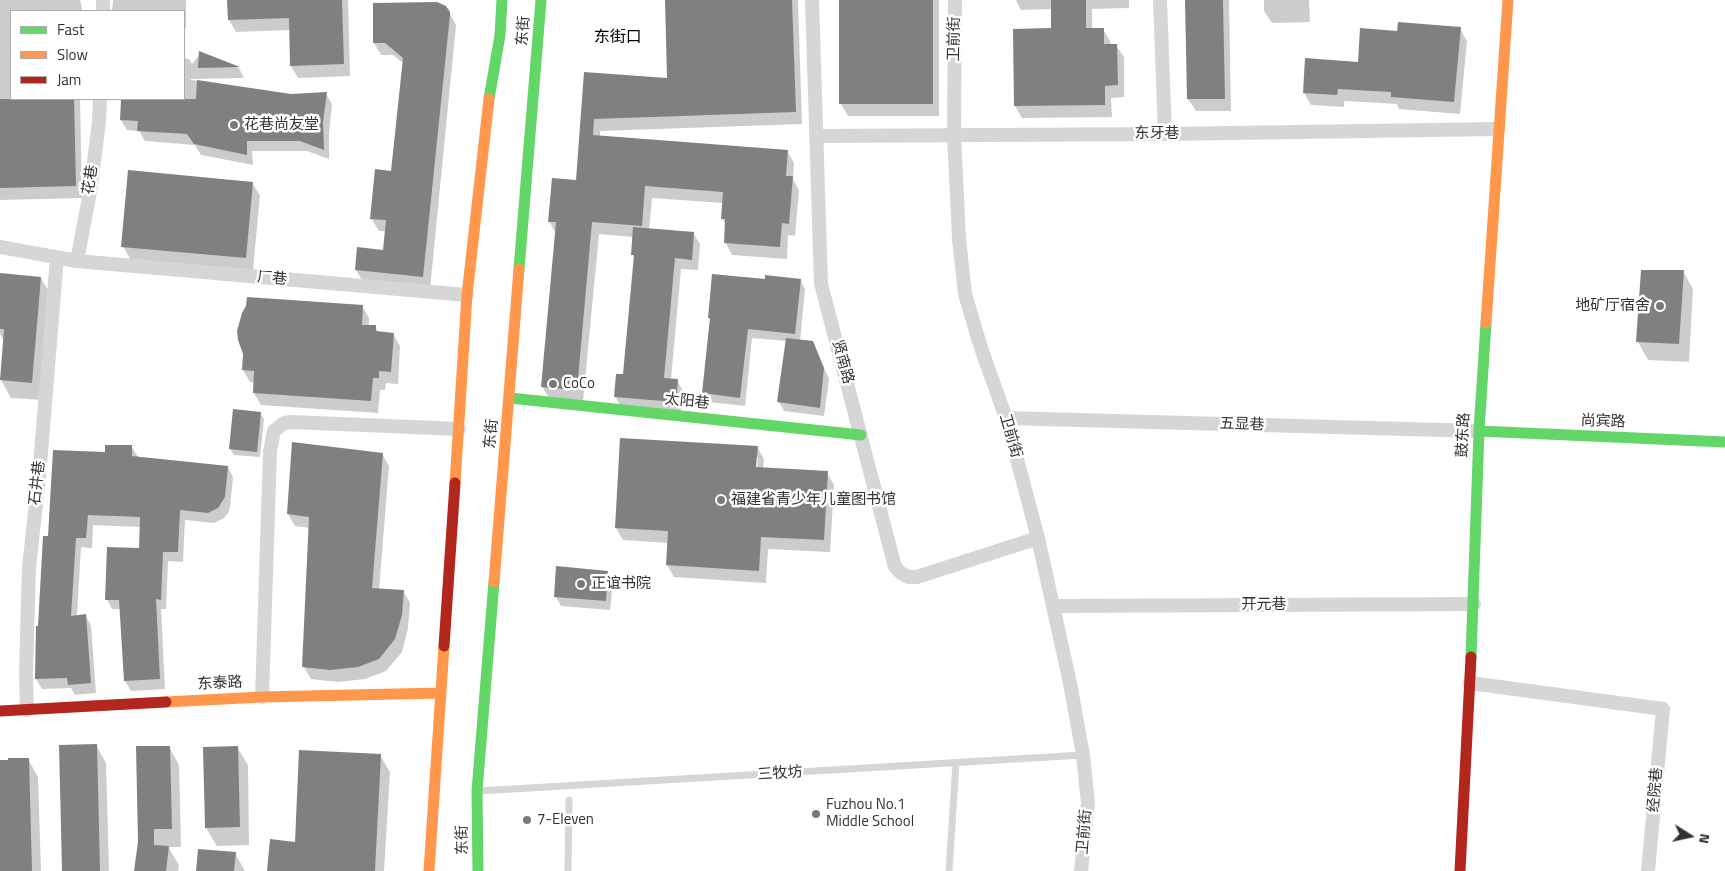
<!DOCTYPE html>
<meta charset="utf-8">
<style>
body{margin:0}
#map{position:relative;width:1725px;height:871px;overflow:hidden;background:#fff;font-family:"Titillium Web",sans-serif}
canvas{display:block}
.legend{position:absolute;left:10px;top:10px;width:175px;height:90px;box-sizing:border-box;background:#fff;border:1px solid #adadad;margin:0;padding:6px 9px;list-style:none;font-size:15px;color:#323232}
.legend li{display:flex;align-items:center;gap:10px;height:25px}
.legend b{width:25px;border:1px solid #adadad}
.north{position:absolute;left:1665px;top:811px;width:50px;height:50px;-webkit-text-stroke:4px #fff;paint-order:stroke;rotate:100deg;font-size:14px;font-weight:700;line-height:20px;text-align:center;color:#323232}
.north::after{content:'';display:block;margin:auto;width:18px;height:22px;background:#323232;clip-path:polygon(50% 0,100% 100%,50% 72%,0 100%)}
</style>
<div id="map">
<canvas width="1725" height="871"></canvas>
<ul class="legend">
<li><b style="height:6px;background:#63d668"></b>Fast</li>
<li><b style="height:6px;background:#ff974d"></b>Slow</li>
<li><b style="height:6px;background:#b3261e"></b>Jam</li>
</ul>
<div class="north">N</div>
</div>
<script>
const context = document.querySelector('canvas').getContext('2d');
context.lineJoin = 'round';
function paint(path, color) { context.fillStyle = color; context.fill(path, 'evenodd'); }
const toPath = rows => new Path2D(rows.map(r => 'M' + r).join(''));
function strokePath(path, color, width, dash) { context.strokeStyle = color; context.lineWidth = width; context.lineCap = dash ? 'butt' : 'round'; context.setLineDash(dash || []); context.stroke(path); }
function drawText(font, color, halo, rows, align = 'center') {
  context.font = font + ' "Titillium Web","Noto Sans SC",sans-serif'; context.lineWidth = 5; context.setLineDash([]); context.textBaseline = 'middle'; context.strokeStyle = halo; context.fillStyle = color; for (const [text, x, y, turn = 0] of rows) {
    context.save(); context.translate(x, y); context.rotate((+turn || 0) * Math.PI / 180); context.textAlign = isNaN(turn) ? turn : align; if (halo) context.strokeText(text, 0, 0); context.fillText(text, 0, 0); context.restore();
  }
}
paint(toPath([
 [0,0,80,0,81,3,82,11,11,11,11,99,80,99,82,198,0,200],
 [113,0,186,0,186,28,184,28,184,11,112,11],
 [228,0,348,0,350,76,298,78,291,66,290,30,236,32,229,20],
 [666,0,798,0,802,124,600,131,600,137,787,151,794,163,793,179,799,190,795,236,788,235,787,259,732,255,725,242,726,225,722,218,723,203,652,198,649,230,693,233,700,244,698,270,681,269,671,379,677,380,683,391,681,412,621,407,615,396,624,375,635,259,632,254,633,237,599,234,583,401,549,398,542,386,556,234,549,221,577,182,585,73,669,79],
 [840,0,939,0,939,116,848,116,841,104],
 [1016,0,1129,0,1129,8,1092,9,1092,29,1103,29,1110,41,1111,45,1116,45,1124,57,1124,97,1111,98,1112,117,1022,118,1015,106,1052,30,1052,9,1021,10],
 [1186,0,1229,0,1231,111,1196,111,1188,99],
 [1264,0,1309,0,1310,22,1272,23,1264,11],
 [449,12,456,25,430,289,363,282,356,270,384,251,386,231,379,231,371,218,392,172,403,63,393,55,381,55,374,43],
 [1460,29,1467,41,1460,114,1399,109,1397,104,1344,101,1344,107,1311,105,1304,93,1359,63,1398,32],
 [201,53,239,68,244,78,191,79,191,80,291,95,326,94,332,104,329,133,329,159,307,151,252,151,253,165,201,155,195,145,145,141,139,131,127,130,121,120,123,99,184,99,184,58,189,59,192,64],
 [252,183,260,195,253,270,130,259,123,246],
 [1642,271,1683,271,1693,289,1689,362,1648,360,1638,342],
 [41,278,51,296,42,400,11,398,1,380,4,341,0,334,0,286],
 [800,280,805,289,800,341,817,352,829,379,824,416,784,411,779,402,787,341,752,338,745,406,708,402,703,393,711,322,709,318,766,281],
 [362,306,369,318,369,326,375,327,379,333,393,334,400,346,398,384,386,383,385,390,380,390,378,413,261,405,254,393,255,383,250,382,243,370],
 [260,413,264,419,260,457,234,455,230,449],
 [132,447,138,457,228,467,233,477,230,507,228,513,224,518,214,523,185,520,183,562,168,561,166,609,161,609,165,689,131,691,125,681,121,609,112,609,107,599,140,549,141,527,93,525,92,548,81,547,77,616,86,616,91,626,96,693,75,695,71,688,42,689,36,679,39,627,50,538,106,454],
 [757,447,764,459,763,469,827,473,834,485,830,552,768,549,766,583,674,577,667,565,669,543,623,540,616,528],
 [756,457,758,457,757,473,755,473],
 [382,454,389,466,379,590,403,591,410,603,408,628,402,652,386,671,365,679,338,682,311,679,304,667,310,528,295,526,288,514],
 [607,572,613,582,610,610,561,606,556,597],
 [96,745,106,763,109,871,63,871],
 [169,747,179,765,181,847,168,847,179,865,178,871,136,871],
 [237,747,248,765,249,845,217,846,206,828],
 [380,755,390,772,384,871,268,871],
 [28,759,38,777,41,871,0,871,0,761],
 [235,853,245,871,197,871]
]), '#0003');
paint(toPath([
 [227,0,342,0,344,64,290,66,289,18,228,20],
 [665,0,792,0,796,112,594,119,593,135,788,150,786,176,793,176,789,224,782,223,780,247,724,243,725,219,721,219,723,192,645,186,642,226,592,222,577,390,541,387,556,222,548,222,552,178,576,180,584,72,667,78],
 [839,0,933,0,933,104,839,104],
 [1051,0,1086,0,1086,28,1104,28,1104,44,1117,44,1118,85,1105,86,1105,105,1014,106,1013,29,1051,28],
 [1185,0,1223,0,1225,99,1187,99],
 [437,2,446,6,450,12,450,15,423,277,355,270,357,247,383,250,386,220,370,219,375,169,391,171,403,58,385,43,373,43,373,3],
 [1398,22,1461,27,1454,102,1391,97,1391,92,1338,89,1337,95,1303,93,1305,58,1358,62,1360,28,1397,31],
 [199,51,240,67,198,68],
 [197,80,291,94,327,92,323,122,324,150,300,141,247,141,247,155,194,144,187,134,137,131,138,121,120,120,121,99,196,99],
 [0,99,74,99,76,186,0,188],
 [128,170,253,182,246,258,121,247],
 [633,227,694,232,692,260,675,258,664,378,678,379,676,402,614,397,616,374,623,374,634,255,631,255],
 [1641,270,1684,270,1679,344,1636,342],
 [0,273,41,277,32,383,0,380,4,329,0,329],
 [712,274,765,279,765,275,801,279,795,334,748,329,740,398,702,393,710,318,708,318],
 [247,297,363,305,362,325,376,325,376,331,394,333,391,372,379,371,379,378,373,378,371,401,253,393,254,371,242,370,243,354,238,340,237,331,242,313,246,306],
 [786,338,813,341,824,368,820,408,777,402],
 [233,409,261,412,257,452,229,449],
 [620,438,758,446,756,467,828,471,824,540,761,537,759,571,666,565,668,531,615,528],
 [292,442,383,453,372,588,404,590,402,615,395,639,379,659,358,667,330,670,302,667,309,517,287,514],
 [105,445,132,445,132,456,228,466,225,497,218,508,208,513,180,510,178,552,163,552,161,600,156,599,160,679,124,681,119,600,105,600,107,547,139,548,140,517,88,515,86,538,76,538,71,616,86,614,91,683,68,685,67,678,35,679,36,626,38,626,43,536,48,536,53,450,105,452],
 [556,566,608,571,606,601,554,597],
 [97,744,100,871,62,871,59,745],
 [136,746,170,746,172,829,154,829,154,845,169,846,166,871,134,871,138,842],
 [238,746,240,827,205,828,203,747],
 [299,750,381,754,375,871,267,871,270,839,295,842],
 [8,758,29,758,32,871,0,871,0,760,8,760],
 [198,849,236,852,234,871,196,871]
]), '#808080');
strokePath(toPath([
 [479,791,1083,755],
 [568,871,569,800],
 [949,871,956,763]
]), '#d6d6d6', 7);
strokePath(toPath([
 [812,0,821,284,895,567,901,573,908,577,917,577,1038,538],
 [955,0,954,134,959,239,965,294,981,348,1006,418,1038,538,1070,683,1083,755,1088,803,1081,871],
 [1160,0,1165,134],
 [103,11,103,0],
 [816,136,1165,134,1498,129],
 [0,247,77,261,467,295],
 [77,261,90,192,99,122,100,99],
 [1006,418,1479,431],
 [1053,606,1474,604],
 [1470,683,1663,709,1648,871],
 [262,697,270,451,274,431,284,423,291,422,459,429],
 [27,710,26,673,29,567,39,477,57,257]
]), '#d6d6d6', 14);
strokePath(toPath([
 [489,99,500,35,502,0],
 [519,269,541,0],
 [510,398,861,435],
 [1479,431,1725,442],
 [1471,657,1479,431,1486,323],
 [478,871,477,791,494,582]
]), '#63d668', 11);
strokePath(toPath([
 [1486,323,1508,0],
 [455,483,467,295,489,99],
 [494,582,519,269],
 [166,702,262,697,441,693],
 [429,871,444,646]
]), '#ff974d', 11);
strokePath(toPath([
 [444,646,455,483],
 [0,711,166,702],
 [1460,871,1471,657]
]), '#b3261e', 11);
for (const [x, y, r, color] of [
 [234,125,5,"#7a7a7a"],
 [1660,306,5,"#7a7a7a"],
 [553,384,5,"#7a7a7a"],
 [721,500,5,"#7a7a7a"],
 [581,584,5,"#7a7a7a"],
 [816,814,5,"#7a7a7a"],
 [527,820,5,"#7a7a7a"]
]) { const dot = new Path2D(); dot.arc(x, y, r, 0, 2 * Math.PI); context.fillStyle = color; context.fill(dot); strokePath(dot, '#fff', 2); }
drawText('15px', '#323232', '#fff', [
 ["东街",524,31,-86],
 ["卫前街",955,39,-89],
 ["东牙巷",1157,134],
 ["花巷",91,180,-82],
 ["厂巷",272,279,5],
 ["贤南路",842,362,75],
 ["太阳巷",687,402,6],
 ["尚宾路",1603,422,2],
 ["五显巷",1242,425,2],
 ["东街",492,434,-85],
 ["鼓东路",1464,435,-87],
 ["卫前街",1010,436,74],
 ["石井巷",38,483,-84],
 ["开元巷",1264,605],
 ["东泰路",220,684,-3],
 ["三牧坊",780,774,-4],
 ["经院巷",1656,790,-85],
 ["卫前街",1085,832,-85],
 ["东街",463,840,-91]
]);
drawText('15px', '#323232', '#fff', [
 ["花巷尚友堂",244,125],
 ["地矿厅宿舍",1650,306,"right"],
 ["CoCo",563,384],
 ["福建省青少年儿童图书馆",731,500],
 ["正谊书院",591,584],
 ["Fuzhou No.1",826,805],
 ["Middle School",826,822],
 ["7-Eleven",537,820]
], 'left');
drawText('16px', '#000', '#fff', [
 ["东街口",618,38]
]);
</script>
